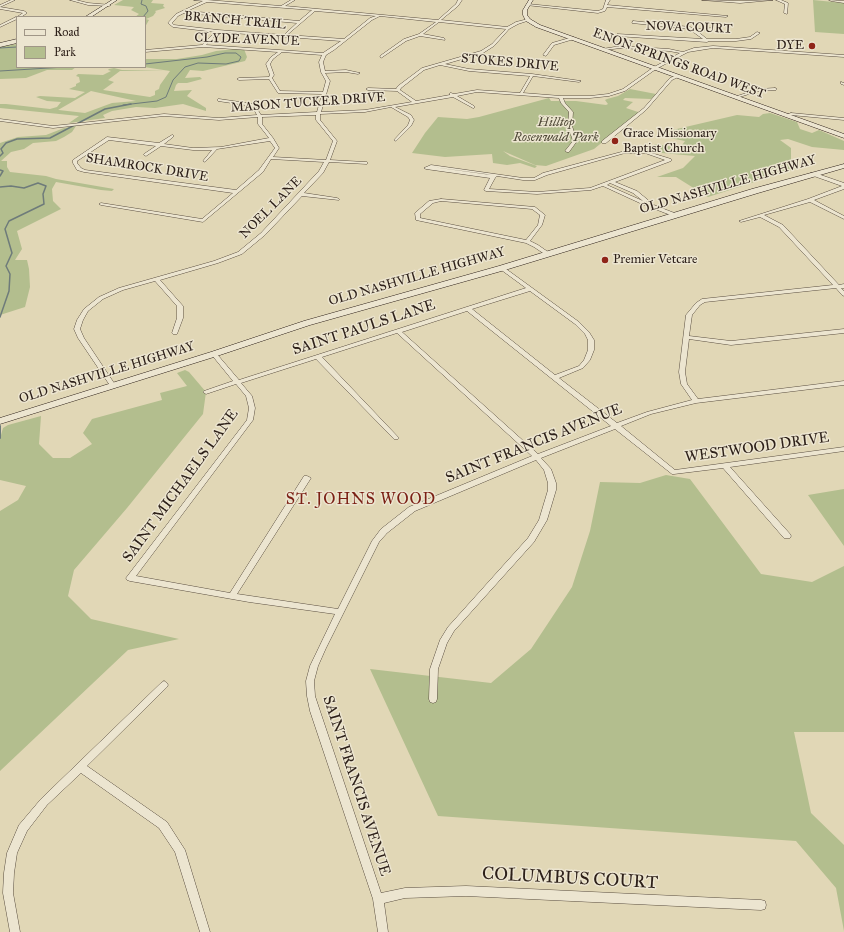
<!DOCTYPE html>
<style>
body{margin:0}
#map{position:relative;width:844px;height:932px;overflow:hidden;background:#e1d7b6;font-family:"IM FELL Great Primer",serif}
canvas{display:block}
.legend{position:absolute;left:16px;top:16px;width:130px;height:52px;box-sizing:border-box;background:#ece5d0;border:1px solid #a09687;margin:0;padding:5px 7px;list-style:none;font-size:12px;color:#2d2019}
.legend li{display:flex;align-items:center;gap:8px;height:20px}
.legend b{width:20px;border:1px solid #a09687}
</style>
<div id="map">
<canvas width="844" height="932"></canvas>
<ul class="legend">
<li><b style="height:5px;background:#ece5d0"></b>Road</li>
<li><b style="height:11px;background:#b3be8e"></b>Park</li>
</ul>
</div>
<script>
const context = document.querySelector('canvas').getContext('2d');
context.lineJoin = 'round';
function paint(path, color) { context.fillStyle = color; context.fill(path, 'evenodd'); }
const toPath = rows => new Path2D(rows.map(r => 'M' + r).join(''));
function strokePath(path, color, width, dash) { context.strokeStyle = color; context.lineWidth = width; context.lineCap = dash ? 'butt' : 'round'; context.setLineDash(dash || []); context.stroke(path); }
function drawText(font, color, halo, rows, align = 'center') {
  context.font = font + ' "IM FELL Great Primer",serif'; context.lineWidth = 3; context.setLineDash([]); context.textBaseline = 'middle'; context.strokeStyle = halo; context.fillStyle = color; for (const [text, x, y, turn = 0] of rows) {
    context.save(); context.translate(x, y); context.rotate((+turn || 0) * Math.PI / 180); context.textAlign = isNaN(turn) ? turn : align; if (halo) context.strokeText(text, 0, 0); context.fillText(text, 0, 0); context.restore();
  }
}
paint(toPath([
 [123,0,153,0,151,3,164,4,163,6,165,8,155,11,156,12,153,16,146,19,149,20,145,27,145,17,135,17,139,14,131,10,134,7,114,5],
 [813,0,844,3,844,34,815,32],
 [17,44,17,67,92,67,94,68,76,67,72,70,47,70,26,78,0,79,0,47],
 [236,49,244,49,247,57,245,61,203,71,190,70,185,78,200,77,202,79,187,83,178,83,176,85,174,91,192,90,187,96,206,108,206,111,183,104,155,108,136,107,112,111,103,115,105,118,69,123,79,116,0,108,0,104,6,104,85,113,112,103,136,101,91,91,58,110,50,109,57,107,61,102,47,101,36,97,40,96,75,98,85,92,69,89,76,86,76,84,80,82,79,77,76,76,78,74,103,75,111,71,108,70,109,69,114,68,122,70,167,71,120,71,108,80,114,82,103,90,150,97,155,95,155,91,159,89,160,85,170,71,144,67,145,67,145,59,177,59,202,55,216,51],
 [630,89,656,94,651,99,625,98,623,100,633,102,626,108,638,112,638,113,594,149,546,166,535,165,503,151,510,156,537,166,535,168,520,163,507,165,493,163,492,154,445,157,412,153,425,133,438,117,467,119,479,117,549,98,551,101,576,101,606,105,608,104,605,100,607,99,618,96],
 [770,113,797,122,800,129,812,133,819,130,844,141,844,150,812,147,788,139,780,140,791,148,791,161,801,167,708,197,676,177,657,177,683,168,695,156,662,153,646,149,655,144,680,148,685,141,659,136,664,132,737,115,759,117,763,114],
 [76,126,72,132,64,137,56,141,33,143,24,149,11,152,1,161,7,161,7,167,10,172,46,176,56,179,114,189,112,191,101,190,56,182,52,189,53,201,61,209,17,231,22,249,15,260,27,260,29,269,30,287,25,307,0,315,0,143,18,137,46,135,64,128],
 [185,370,189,372,206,392,203,414,127,508,74,570,68,596,91,619,179,639,128,650,0,771,0,511,18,500,26,486,0,480,0,430,1,435,3,428,8,425,41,416,39,444,53,458,70,458,92,444,83,433,92,419,162,400,160,393,187,386,177,373],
 [666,475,690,479,761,574,812,582,844,566,844,732,794,732,811,813,844,845,844,931,836,888,796,841,438,816,370,669,491,683,531,649,572,587,590,531,600,482,640,483],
 [844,489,844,546,808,495]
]), '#b3be8e');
strokePath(toPath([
 [142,0,141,4,146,6,148,11,143,17],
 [0,48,17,47],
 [0,71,65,67],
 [123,105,157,101,166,97,173,80,185,67,198,63,226,64,239,61,241,57,236,53,225,53,207,57,145,64]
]), '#6e7b7a', 1);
strokePath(toPath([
 [0,156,3,153,1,149,6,143,17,139,50,138,105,109,131,104],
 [0,170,3,171,0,176],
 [0,187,11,186,24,188,38,183,46,186,43,194,44,204,9,221,5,229,12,253,6,266,10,274,9,291,0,317]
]), '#6e7b7a', 1.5);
strokePath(toPath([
 [0,426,0,438]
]), '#6e7b7a', 2);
const street = toPath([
 [11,0,15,0,0,7,0,5,11,0],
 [70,0,76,0,88,3,111,5,109,6,88,5,70,0],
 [194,0,207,0,281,6,291,0,295,0,285,6,438,20,456,4,458,0,462,0,458,6,441,20,507,27,516,22,528,19,530,20,518,24,509,29,494,46,483,53,445,64,469,69,532,74,581,81,579,82,533,76,523,93,561,96,590,96,608,94,623,89,654,67,680,53,669,51,621,48,604,50,602,49,621,46,669,49,683,52,694,48,713,46,844,55,844,57,713,48,688,52,656,69,625,91,609,96,590,98,563,98,565,103,573,112,572,126,577,141,569,152,567,152,565,151,573,141,568,126,569,112,561,103,559,98,477,92,457,96,474,106,474,108,473,108,453,97,395,107,411,115,414,120,411,126,396,141,394,140,408,125,410,120,408,117,391,107,365,112,320,114,320,120,337,141,330,160,365,162,367,162,367,164,329,162,323,173,304,193,337,198,339,199,339,200,302,196,265,235,242,254,218,263,160,280,183,306,183,318,177,334,173,334,172,333,177,318,177,306,155,281,123,290,103,299,88,311,83,320,80,329,84,338,116,386,113,388,111,387,78,338,74,329,77,320,84,309,99,297,119,288,214,261,238,252,261,233,319,171,324,162,271,159,263,172,203,222,101,205,99,204,101,203,202,219,233,193,84,172,77,170,73,163,73,160,107,137,159,143,172,135,173,135,173,137,164,144,193,148,221,147,269,138,258,124,258,117,219,120,164,116,53,128,0,121,0,119,53,126,164,114,219,118,257,115,252,106,218,101,218,99,219,99,254,104,261,115,317,112,322,94,279,93,278,93,269,79,239,80,237,79,239,78,269,77,270,75,266,64,271,57,278,52,203,47,145,52,145,50,202,45,215,32,173,27,168,23,176,14,203,1,194,0],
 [207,2,312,10,299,21,187,11,207,2],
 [315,11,376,16,370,18,344,39,287,35,315,11],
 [184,13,297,23,284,35,218,30,174,25,172,23,178,16,184,13],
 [380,16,436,22,419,34,404,39,380,56,381,58,406,41,420,36,445,40,444,38,423,34,439,22,506,29,492,44,481,51,422,68,398,86,396,89,368,88,366,89,368,90,397,91,412,102,365,110,321,112,330,81,325,73,346,72,358,74,360,73,346,70,325,71,323,62,326,55,334,50,372,20,380,16],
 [219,32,341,41,323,53,206,45,219,32],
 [282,52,322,55,319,62,321,72,326,81,323,92,280,91,272,78,274,75,270,64,273,59,282,52],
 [440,65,469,71,530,76,520,93,477,90,454,94,451,93,450,93,450,95,416,101,400,90,401,88,424,70,440,65],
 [316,115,316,120,333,141,326,160,273,157,279,148,273,138,262,124,262,117,316,115],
 [109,140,156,146,144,154,144,155,146,156,161,146,193,150,212,150,203,161,205,162,217,149,270,141,275,148,259,170,236,190,85,170,81,168,77,163,77,161,109,140],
 [606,0,610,0,607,5,728,16,726,17,607,7,605,11,598,13,526,5,528,4,598,11,603,9,606,0],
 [702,0,740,1,773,0,740,3,702,0],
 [776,0,781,0,788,3,787,14,784,13,785,4,776,0],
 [829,0,844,1,844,3,831,1,829,0],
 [0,7,24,11,27,13,21,17,17,17,23,13,0,9,0,7],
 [16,17,17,17,17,19,0,27,0,25,16,17],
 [633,21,690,27,694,29,713,28,712,30,697,31,707,39,736,39,750,37,757,32,760,33,751,39,736,41,709,41,707,42,616,36,617,34,703,39,689,29,632,23,633,21],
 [573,37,574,39,554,45,546,56,543,55,552,43,573,37],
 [677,75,680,76,672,80,646,110,606,143,602,143,602,141,644,108,670,78,677,75],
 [841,82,844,83,844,85,841,84,841,82],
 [775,88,777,89,776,90,759,91,736,98,734,97,759,89,775,88],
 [791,113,844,118,844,120,791,115,787,116,785,115,791,113],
 [625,151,645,151,671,159,671,161,615,182,637,191,648,200,648,201,646,202,677,214,677,216,673,216,642,204,603,186,591,190,537,194,486,191,484,190,490,178,426,169,424,168,431,165,523,178,534,178,543,173,625,151],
 [625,153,645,153,665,160,590,188,537,192,489,189,495,178,497,176,523,180,535,180,547,175,625,153],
 [432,167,486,174,491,175,432,167],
 [610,183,633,193,643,201,607,185,610,183],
 [811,173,815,173,844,183,844,189,814,200,844,216,844,219,810,202,764,215,783,225,839,285,844,284,844,288,841,288,844,291,844,296,842,295,836,288,705,302,700,305,692,315,689,336,731,341,844,329,844,333,731,345,689,339,685,372,687,384,698,399,844,381,844,385,696,403,651,414,621,426,675,470,844,447,844,451,730,467,790,534,791,536,790,538,784,538,723,468,674,474,672,474,615,429,541,458,551,469,556,483,556,490,547,520,534,542,454,631,447,643,438,669,437,699,436,702,433,703,430,702,429,699,430,669,440,640,448,627,528,538,539,520,548,490,548,483,544,470,536,460,415,511,387,533,379,542,326,648,318,666,314,681,315,696,320,711,381,893,405,888,466,886,761,900,765,901,766,905,765,909,761,910,466,896,405,898,384,903,388,932,378,932,373,899,310,711,307,696,306,681,310,666,335,614,249,602,130,581,127,580,126,578,247,420,249,408,246,396,236,384,206,394,203,392,204,391,233,381,211,354,212,353,216,353,239,380,526,288,500,269,499,268,502,266,579,322,589,332,594,340,594,350,590,360,583,368,559,378,617,423,647,412,692,400,681,384,679,372,686,315,696,303,702,299,833,285,779,227,760,217,741,222,739,221,808,199,842,186,811,175,811,173],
 [530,291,575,324,585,334,588,340,588,350,584,360,579,366,555,375,472,309,530,291],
 [467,311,611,426,538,454,402,332,467,311],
 [397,333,532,456,409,507,381,529,372,541,338,609,237,594,311,478,307,476,304,476,230,593,136,576,253,420,255,408,252,396,241,383,316,359,394,439,398,439,399,438,398,437,322,357,397,333],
 [441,199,535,207,545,215,542,225,530,241,538,245,551,254,550,255,546,255,534,247,526,243,416,220,415,213,429,201,441,199],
 [441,201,532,209,540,215,538,225,526,240,420,218,420,214,433,203,441,201],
 [164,681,167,683,168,685,167,687,87,766,167,822,185,850,210,932,200,932,175,852,159,828,81,773,47,805,27,831,17,853,14,873,13,893,20,932,10,932,3,893,4,873,7,853,19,825,41,799,161,683,164,681]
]);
const secondary = toPath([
 [112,0,117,0,91,17,85,17,112,0],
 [529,0,533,0,527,10,527,15,530,19,540,25,844,134,844,138,536,27,526,21,523,15,523,10,529,0],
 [17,39,17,43,0,47,0,43,17,39],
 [844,164,844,168,758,193,505,270,310,325,217,356,0,424,0,418,211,352,304,321,499,266,752,189,844,164]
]);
strokePath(street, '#5a4e40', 1);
strokePath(secondary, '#2d2019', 1);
paint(street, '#ece5d0');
paint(secondary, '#ece5d0');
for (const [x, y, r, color] of [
 [812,46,4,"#8f2418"],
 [615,141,4,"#8f2418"],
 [605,260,4,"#8f2418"]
]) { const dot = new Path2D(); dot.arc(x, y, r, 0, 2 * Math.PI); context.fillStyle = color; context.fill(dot); strokePath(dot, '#ece5d0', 1.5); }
drawText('13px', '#2d2019', '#ece5d0', [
 ["BRANCH TRAIL",235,21,5],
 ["NOVA COURT",689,28,2],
 ["CLYDE AVENUE",247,40,2],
 ["STOKES DRIVE",510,63,5],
 ["ENON SPRINGS ROAD WEST",679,64,20],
 ["MASON TUCKER DRIVE",308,103,-4],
 ["SHAMROCK DRIVE",147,168,9],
 ["OLD NASHVILLE HIGHWAY",728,185,-16],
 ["NOEL LANE",271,208,-45],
 ["OLD NASHVILLE HIGHWAY",417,277,-16],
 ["OLD NASHVILLE HIGHWAY",107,373,-17]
]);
drawText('13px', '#2d2019', '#ece5d0', [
 ["DYE",804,46,"right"],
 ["Grace Missionary",623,134],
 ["Baptist Church",623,149],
 ["Premier Vetcare",613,260]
], 'left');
drawText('italic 13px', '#4e4836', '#ece5d0', [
 ["Hilltop",556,123],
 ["Rosenwald Park",556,138]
]);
drawText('15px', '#2d2019', '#ece5d0', [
 ["SAINT PAULS LANE",364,328,-18],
 ["SAINT FRANCIS AVENUE",534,444,-22],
 ["WESTWOOD DRIVE",757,448,-8],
 ["SAINT MICHAELS LANE",181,486,-54],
 ["SAINT FRANCIS AVENUE",356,786,72]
]);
context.letterSpacing = '1px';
drawText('16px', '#7a1f14', '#ece5d0', [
 ["ST. JOHNS WOOD",361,500]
]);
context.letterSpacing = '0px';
drawText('18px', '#2d2019', '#ece5d0', [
 ["COLUMBUS COURT",570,879,3]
]);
</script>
